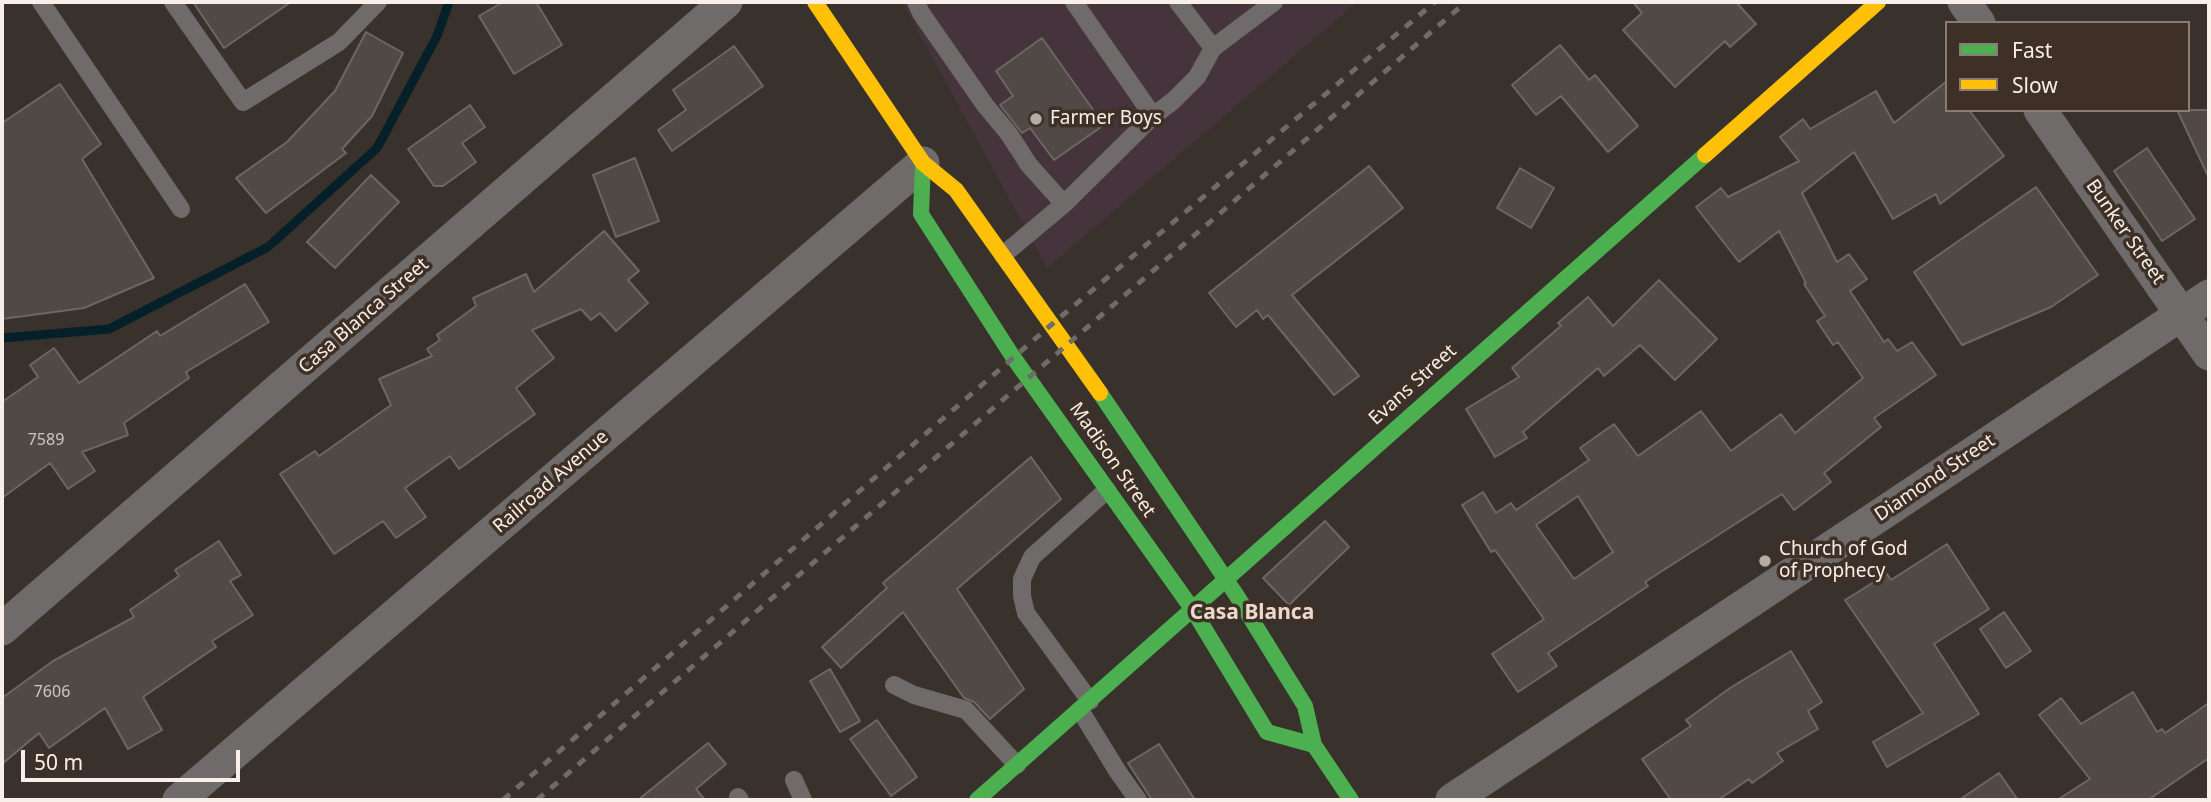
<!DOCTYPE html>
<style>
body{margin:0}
#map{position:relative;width:2211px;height:802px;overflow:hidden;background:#38312c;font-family:"Noto Sans",sans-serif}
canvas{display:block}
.frame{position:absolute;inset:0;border:4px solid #f8efe8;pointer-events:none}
.legend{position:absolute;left:1945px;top:21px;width:245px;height:91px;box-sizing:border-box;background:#3e3026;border:2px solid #887c74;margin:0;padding:9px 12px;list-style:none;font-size:21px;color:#f8efe8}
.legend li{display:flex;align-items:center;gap:14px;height:35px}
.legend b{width:35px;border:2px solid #887c74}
.scale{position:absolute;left:21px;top:750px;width:219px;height:32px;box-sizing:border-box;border:4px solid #f8efe8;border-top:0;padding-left:9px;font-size:21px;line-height:24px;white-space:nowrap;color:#f8efe8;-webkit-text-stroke:5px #3e3026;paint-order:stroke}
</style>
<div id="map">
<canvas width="2211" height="802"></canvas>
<div class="frame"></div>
<ul class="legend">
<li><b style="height:9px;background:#4caf50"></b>Fast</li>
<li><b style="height:9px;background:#ffc107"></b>Slow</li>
</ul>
<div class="scale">50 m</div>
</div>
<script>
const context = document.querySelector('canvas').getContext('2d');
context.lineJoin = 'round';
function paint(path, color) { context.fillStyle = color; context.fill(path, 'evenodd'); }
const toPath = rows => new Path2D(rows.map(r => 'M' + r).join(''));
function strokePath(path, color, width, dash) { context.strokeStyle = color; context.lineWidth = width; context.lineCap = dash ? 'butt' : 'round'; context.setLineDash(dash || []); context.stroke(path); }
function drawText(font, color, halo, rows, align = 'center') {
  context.font = font + ' "Noto Sans",sans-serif'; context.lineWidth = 7; context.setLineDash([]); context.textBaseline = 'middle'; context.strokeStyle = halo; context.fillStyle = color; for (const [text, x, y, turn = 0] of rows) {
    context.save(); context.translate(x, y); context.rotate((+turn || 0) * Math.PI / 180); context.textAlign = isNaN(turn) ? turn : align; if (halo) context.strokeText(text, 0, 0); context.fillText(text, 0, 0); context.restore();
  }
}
paint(toPath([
 [902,2,1357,2,1047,268]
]), '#45343c');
strokePath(toPath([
 [2,338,109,329,268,247,377,148,437,36,449,2]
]), '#052028', 9);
const building = toPath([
 [193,2,291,2,224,48,193,2],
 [503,2,536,2,562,45,514,74,479,16,503,2],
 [1633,2,1736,2,1756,24,1730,47,1725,41,1675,87,1623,30,1642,13,1633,2],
 [366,32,403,53,372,116,342,149,346,153,266,213,236,178,287,142,335,91,366,32],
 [1042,38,1104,125,1054,160,1030,128,1022,133,1000,105,1013,96,996,71,1042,38],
 [1560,45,1589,80,1595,75,1638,126,1608,152,1561,96,1536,115,1512,85,1560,45],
 [734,46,763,86,672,151,658,130,686,110,673,90,734,46],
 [1947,81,1947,110,1969,110,2004,156,1940,204,1936,194,1893,219,1854,152,1802,193,1837,262,1849,254,1867,279,1850,291,1884,342,1888,339,1897,351,1912,342,1936,375,1874,418,1881,427,1824,473,1831,482,1794,510,1782,494,1645,582,1648,586,1548,653,1557,666,1518,692,1492,654,1544,619,1495,550,1491,552,1462,505,1483,492,1496,513,1511,503,1516,510,1589,460,1580,448,1614,424,1638,456,1701,411,1731,451,1781,414,1795,433,1863,378,1838,342,1833,345,1817,321,1825,316,1804,284,1806,283,1779,231,1739,262,1696,207,1721,188,1728,197,1799,161,1780,137,1803,119,1810,129,1876,91,1894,123,1947,81],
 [1578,496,1613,552,1574,579,1536,525,1578,496],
 [60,84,101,144,82,159,154,278,84,308,2,319,2,123,60,84],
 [470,105,485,127,462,143,476,162,443,186,434,186,408,149,470,105],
 [2177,110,2209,110,2209,178,2177,110],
 [2147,148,2195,219,2162,241,2114,171,2147,148],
 [635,158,659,221,616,237,593,175,635,158],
 [1369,166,1403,208,1292,295,1359,376,1334,395,1268,315,1263,319,1257,310,1236,327,1209,293,1369,166],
 [1520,168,1554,188,1531,228,1497,208,1520,168],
 [371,175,399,202,335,268,307,242,371,175],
 [2036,187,2098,275,2051,307,1962,345,1914,272,2036,187],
 [604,231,639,271,628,280,648,303,616,331,600,313,591,320,581,309,532,330,554,358,516,388,535,414,459,469,450,456,405,488,426,517,396,538,383,521,334,554,280,474,315,451,319,456,391,405,379,379,432,356,427,349,440,340,437,335,476,306,473,298,526,274,534,292,604,231],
 [1659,280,1717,339,1675,380,1640,345,1604,376,1598,368,1523,432,1527,438,1495,457,1466,409,1519,377,1512,368,1561,326,1558,323,1588,297,1613,326,1659,280],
 [245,284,269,322,186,372,189,378,124,423,128,435,82,452,95,471,68,489,50,463,2,498,2,402,38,377,30,365,54,348,79,383,157,331,160,336,245,284],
 [1031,457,1061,499,957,589,1024,689,990,719,974,702,964,698,903,612,841,668,822,647,887,588,883,583,1031,457],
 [1325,521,1349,547,1289,605,1263,578,1325,521],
 [219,541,241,575,230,581,253,615,212,641,216,647,143,697,162,730,128,749,105,708,49,748,39,733,2,764,2,698,53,661,134,617,130,610,179,576,175,570,219,541],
 [1947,544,1989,609,1934,644,1979,714,1887,767,1873,742,1923,713,1845,600,1887,574,1891,580,1947,544],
 [2004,612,2031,651,2006,668,1980,629,2004,612],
 [1791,651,1822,702,1808,711,1818,729,1777,753,1783,761,1752,783,1749,779,1718,800,1671,800,1642,759,1691,726,1686,720,1730,688,1791,651],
 [830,669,860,721,840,732,810,681,830,669],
 [2133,692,2157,732,2162,729,2165,733,2209,703,2209,758,2148,800,2057,800,2090,779,2039,715,2061,698,2081,724,2133,692],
 [877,720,917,777,891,796,850,739,877,720],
 [708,743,726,764,696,789,705,800,638,800,708,743],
 [1159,744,1195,800,1152,800,1128,763,1159,744],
 [1999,773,2018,800,1959,800,1999,773]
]);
paint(building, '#504946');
strokePath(building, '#6d6662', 2);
strokePath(toPath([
 [41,2,181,209],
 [173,2,243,102,339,42,378,2],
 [916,2,921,13,985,105,1009,134,1029,165,1064,204],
 [1074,2,1153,116],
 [1213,48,1274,2],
 [1003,255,1064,204,1153,116,1173,101,1197,77,1213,48,1178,2],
 [894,685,914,695,966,710,1017,765],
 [1090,701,1026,613,1022,596,1022,579,1032,557,1107,490],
 [1080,710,1118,772,1138,800],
 [794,780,803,800],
 [738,797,740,800]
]), '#6e6b6a', 18);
strokePath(toPath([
 [1964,2,1979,23],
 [2040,110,2209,354],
 [2,629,726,2],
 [179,800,923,163],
 [1452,800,2209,296]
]), '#6e6b6a', 33);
strokePath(toPath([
 [923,163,921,214,1013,357,1193,610,1267,732,1314,745],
 [1100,393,1237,596,1305,706,1314,745,1351,800],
 [977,800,1705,155]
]), '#4caf50', 16);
strokePath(toPath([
 [815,2,923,163,956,190,1100,393],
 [1705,155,1878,2]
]), '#ffc107', 16);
strokePath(toPath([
 [503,800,1051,325,1435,2],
 [537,800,1466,2]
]), '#6f6c68', 5, [9, 9]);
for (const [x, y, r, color] of [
 [1036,119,7,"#b5aca6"],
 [1765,561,7,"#b5aca6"]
]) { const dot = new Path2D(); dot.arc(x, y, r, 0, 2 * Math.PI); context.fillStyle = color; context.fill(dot); strokePath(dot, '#3e3026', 2.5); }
drawText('16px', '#cec6c0', null, [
 ["7589",46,440],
 ["7606",52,692]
]);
drawText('19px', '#f8efe8', '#3e3026', [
 ["Farmer Boys",1050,119],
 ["Church of God",1779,550],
 ["of Prophecy",1779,572]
], 'left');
drawText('19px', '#f8efe8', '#3e3026', [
 ["Bunker Street",2125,232,55],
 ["Casa Blanca Street",364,316,-41],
 ["Evans Street",1413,385,-42],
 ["Madison Street",1112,460,55],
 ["Diamond Street",1935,478,-34],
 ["Railroad Avenue",551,482,-41]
]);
drawText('bold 21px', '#ebd9cc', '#3e3026', [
 ["Casa Blanca",1252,613]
]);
</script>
